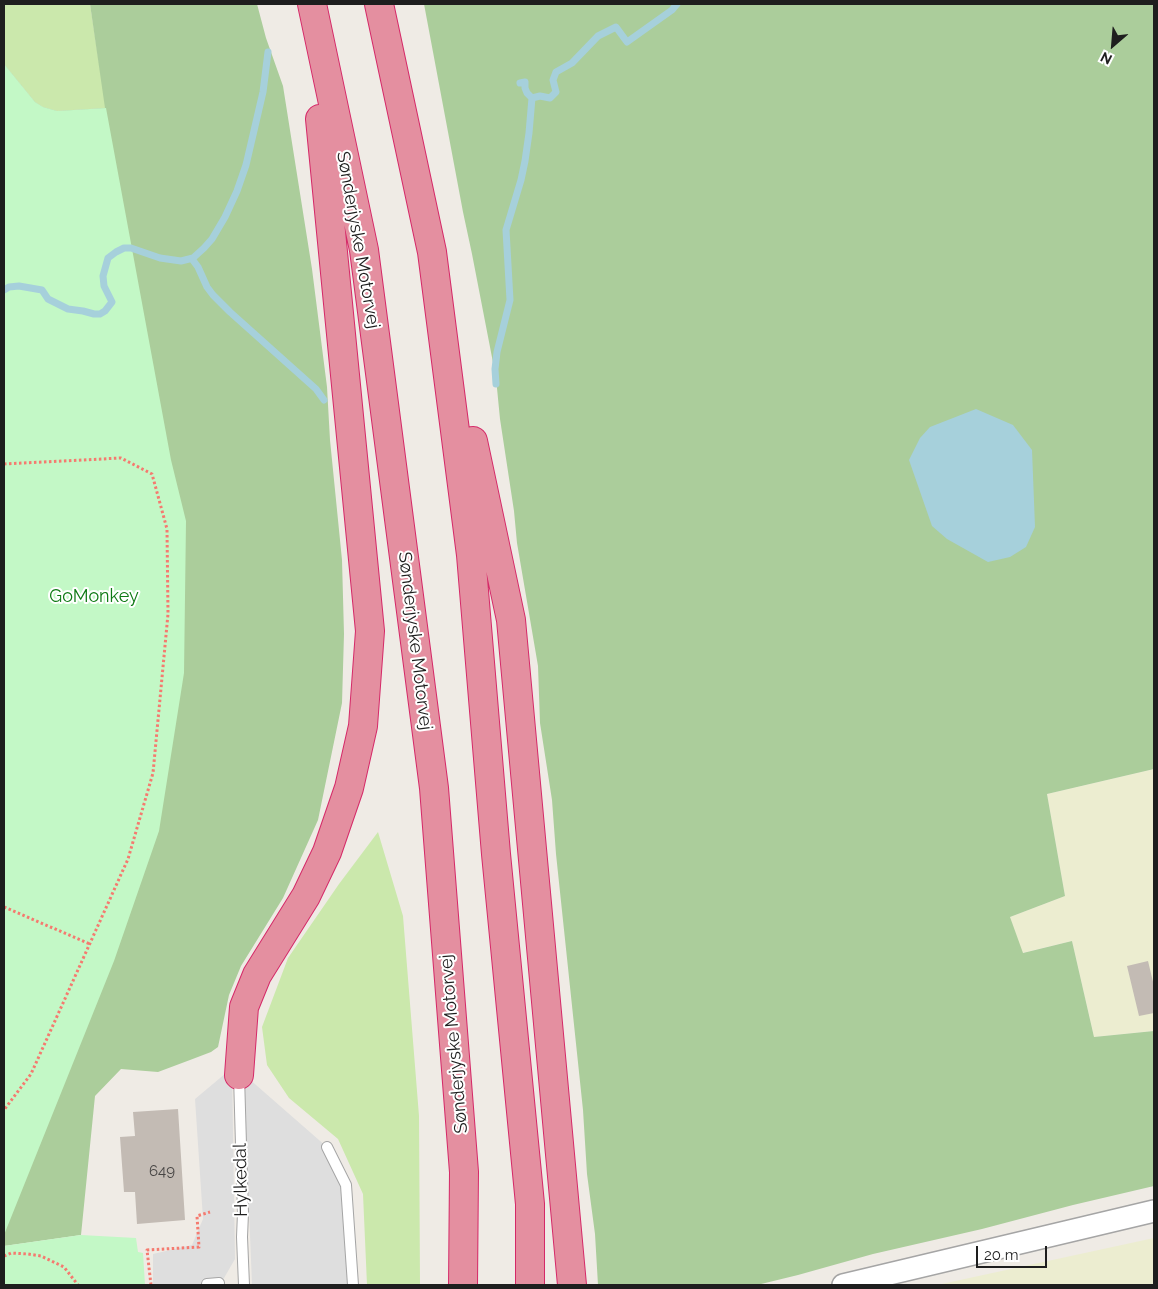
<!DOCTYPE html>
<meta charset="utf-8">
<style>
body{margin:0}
#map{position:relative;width:1158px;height:1289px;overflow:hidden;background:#efebe5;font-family:Raleway,sans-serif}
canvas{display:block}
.frame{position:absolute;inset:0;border:5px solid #1e1e1e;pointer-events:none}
.north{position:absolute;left:1088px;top:20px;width:50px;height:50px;-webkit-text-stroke:4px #fff;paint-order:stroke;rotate:207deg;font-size:14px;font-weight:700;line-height:20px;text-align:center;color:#1e1e1e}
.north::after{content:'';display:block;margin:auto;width:18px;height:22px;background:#1e1e1e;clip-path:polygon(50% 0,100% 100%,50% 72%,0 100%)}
.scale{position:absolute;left:976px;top:1246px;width:71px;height:22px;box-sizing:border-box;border:2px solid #1e1e1e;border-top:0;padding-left:6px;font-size:15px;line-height:18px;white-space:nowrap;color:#1e1e1e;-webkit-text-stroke:4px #fff;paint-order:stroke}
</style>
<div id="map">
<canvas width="1158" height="1289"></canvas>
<div class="frame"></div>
<div class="north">N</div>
<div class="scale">20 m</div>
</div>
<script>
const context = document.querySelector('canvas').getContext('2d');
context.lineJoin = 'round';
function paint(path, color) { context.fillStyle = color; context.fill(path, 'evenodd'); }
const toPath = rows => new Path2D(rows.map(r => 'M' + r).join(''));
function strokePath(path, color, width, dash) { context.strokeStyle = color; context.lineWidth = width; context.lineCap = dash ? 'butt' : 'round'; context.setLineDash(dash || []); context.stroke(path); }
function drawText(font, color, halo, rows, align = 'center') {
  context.font = font + ' Raleway,sans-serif'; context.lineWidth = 4; context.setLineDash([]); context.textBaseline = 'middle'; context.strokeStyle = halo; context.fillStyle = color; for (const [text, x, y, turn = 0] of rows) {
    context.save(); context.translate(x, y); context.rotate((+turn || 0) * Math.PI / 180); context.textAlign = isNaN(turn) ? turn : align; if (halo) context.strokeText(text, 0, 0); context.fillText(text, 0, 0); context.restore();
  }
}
paint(toPath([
 [1154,769,1154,1031,1094,1037,1072,941,1022,953,1010,917,1065,896,1047,794],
 [1154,1238,1154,1285,937,1285]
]), '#ecedd0');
paint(toPath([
 [4,4,90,4,106,108,57,111,43,107,35,102,4,64],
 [378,832,403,916,419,1116,420,1285,367,1285,363,1194,338,1139,289,1098,267,1065,262,1027,288,958,339,884]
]), '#cbe8ac');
paint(toPath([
 [90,4,257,4,266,38,283,86,312,269,327,387,330,440,342,560,344,634,342,703,318,820,283,898,241,966,229,995,218,1047,211,1052,190,1060,158,1072,121,1069,95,1096,81,1235,4,1246,4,64,35,102,43,107,57,111,105,108],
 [424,4,1154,4,1154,769,1047,794,1065,896,1010,917,1023,953,1072,941,1094,1037,1154,1031,1154,1186,1073,1205,982,1229,873,1254,798,1275,757,1285,598,1285,595,1234,587,1174,583,1110,556,854,552,800,540,723,538,666,517,543,514,511,500,419,496,378,472,254,463,212]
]), '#abcd9b');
paint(toPath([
 [4,64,35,102,43,107,57,111,106,108,171,460,186,521,184,673,159,831,114,961,4,1235],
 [81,1235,136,1238,138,1252,143,1253,145,1285,4,1285,4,1246]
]), '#c3f8c6');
paint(toPath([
 [232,1068,235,1259,220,1285,153,1285,153,1254,192,1245,203,1219,195,1099],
 [248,1078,327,1147,346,1185,353,1285,252,1285,244,1083]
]), '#dedede');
paint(toPath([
 [976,409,1013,425,1032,450,1035,527,1026,547,1010,557,988,562,947,539,932,526,909,460,920,438,930,427]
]), '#a6d0db');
strokePath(toPath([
 [520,83,525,82,525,88,527,93,532,98,540,96,550,98,556,92,553,80,556,72,572,63,598,36,616,27,627,42,672,10,677,4],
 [192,259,198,267,207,287,213,295,230,312,316,389,324,400],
 [4,290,9,287,19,286,42,290,48,299,68,309,83,311,94,314,100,314,105,311,112,302,104,286,103,276,108,258,116,252,124,248,131,248,160,258,181,261,193,258,204,248,212,239,225,217,237,191,246,165,263,92,268,52],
 [496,384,495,369,497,352,510,300,506,230,521,180,525,161,529,133,532,98]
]), '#a6d0db', 7);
paint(toPath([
 [1148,961,1154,986,1154,1013,1139,1016,1127,966],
 [178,1109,185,1220,137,1224,135,1192,124,1192,120,1137,135,1136,133,1112]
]), '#c3bbb4');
const lane = toPath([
 [239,1076,243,1213,242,1237,244,1285],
 [327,1147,346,1185,353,1285],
 [207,1285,207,1284,219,1283]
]);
const street = toPath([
 [843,1285,1154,1211]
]);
const highway = toPath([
 [312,4,364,250,434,788,464,1172,463,1285],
 [379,4,432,252,471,555,496,854,530,1204,530,1285],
 [473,441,511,620,572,1285],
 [239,1075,244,1007,257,975,306,896,327,852,349,788,363,726,370,631,320,119]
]);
strokePath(lane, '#a5a5a5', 12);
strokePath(street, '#a5a5a5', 24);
strokePath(highway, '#d52968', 30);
strokePath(toPath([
 [4,464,121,458,152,474,167,529,168,614,153,773,128,859,31,1074,4,1110],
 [4,907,90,944],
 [4,1256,11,1253,28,1254,41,1256,64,1267,78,1285],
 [151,1285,147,1250,199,1247,197,1216,210,1212]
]), '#f57a6f', 3, [2.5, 2.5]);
strokePath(lane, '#fff', 10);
strokePath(street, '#fff', 21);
strokePath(highway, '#e48fa0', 28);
drawText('15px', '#474544', null, [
 ["649",162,1171]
]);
drawText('18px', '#1e1e1e', '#fff', [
 ["Sønderjyske Motorvej",358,240,80],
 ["Sønderjyske Motorvej",415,641,83],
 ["Sønderjyske Motorvej",454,1044,-95],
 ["Hylkedal",241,1180,-91]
]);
drawText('18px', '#0f7a15', '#fff', [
 ["GoMonkey",94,597]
]);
</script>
